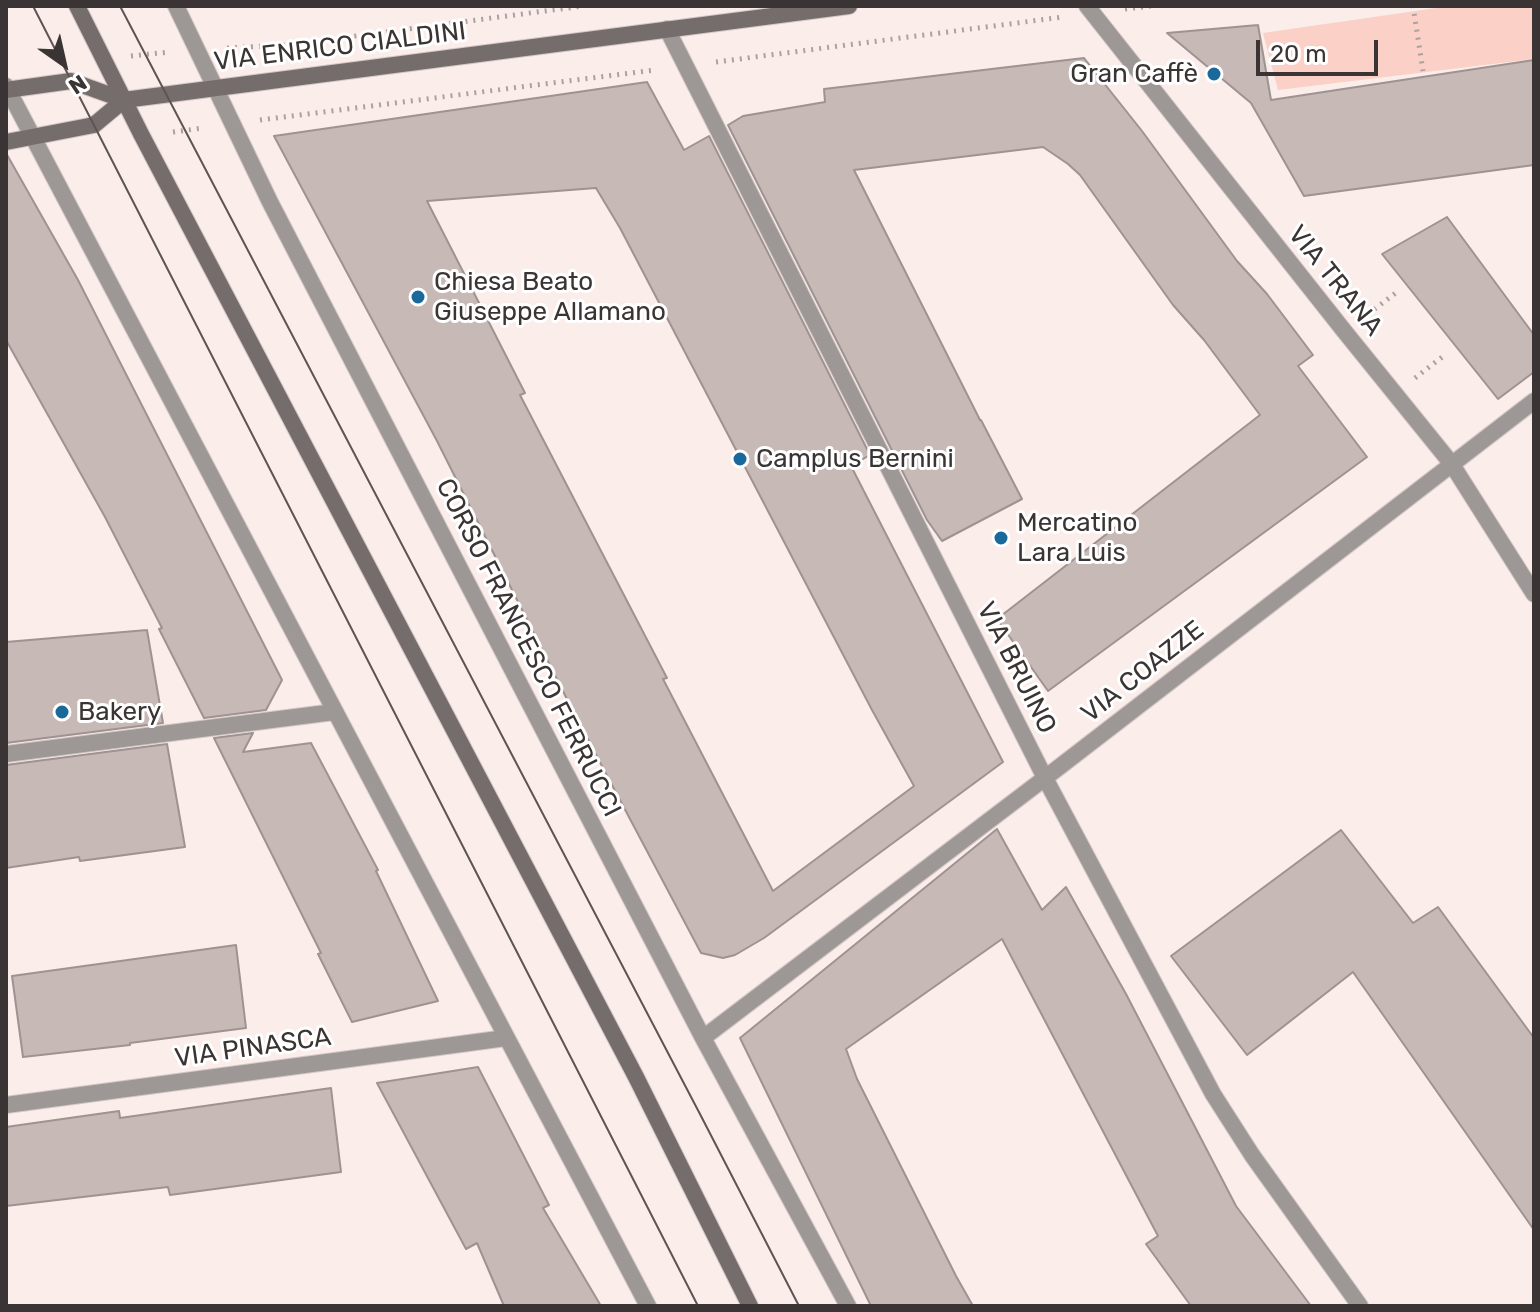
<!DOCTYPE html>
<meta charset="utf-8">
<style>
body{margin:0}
#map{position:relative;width:1540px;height:1312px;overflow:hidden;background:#faedea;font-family:Rubik,sans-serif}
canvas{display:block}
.frame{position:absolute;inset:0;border:8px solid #3a3534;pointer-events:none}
.north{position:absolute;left:24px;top:24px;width:80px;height:80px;-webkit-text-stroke:6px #fff;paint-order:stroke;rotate:146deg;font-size:22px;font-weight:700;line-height:32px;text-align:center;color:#3a3534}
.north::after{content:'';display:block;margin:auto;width:28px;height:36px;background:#3a3534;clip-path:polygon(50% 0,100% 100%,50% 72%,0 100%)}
.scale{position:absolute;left:1256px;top:40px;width:122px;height:36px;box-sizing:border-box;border:4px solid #3a3534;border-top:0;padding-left:10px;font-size:24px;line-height:28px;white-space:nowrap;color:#3a3534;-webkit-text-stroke:6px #fff;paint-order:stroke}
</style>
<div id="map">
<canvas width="1540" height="1312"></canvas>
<div class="frame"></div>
<div class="north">N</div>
<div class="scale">20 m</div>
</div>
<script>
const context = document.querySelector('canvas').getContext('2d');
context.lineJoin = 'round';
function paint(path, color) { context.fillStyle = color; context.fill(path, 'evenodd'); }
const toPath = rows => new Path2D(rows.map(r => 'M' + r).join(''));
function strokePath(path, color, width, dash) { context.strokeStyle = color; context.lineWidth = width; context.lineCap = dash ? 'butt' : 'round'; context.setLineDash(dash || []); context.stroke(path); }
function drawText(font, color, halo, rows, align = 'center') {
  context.font = font + ' Rubik,sans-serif'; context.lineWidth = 6; context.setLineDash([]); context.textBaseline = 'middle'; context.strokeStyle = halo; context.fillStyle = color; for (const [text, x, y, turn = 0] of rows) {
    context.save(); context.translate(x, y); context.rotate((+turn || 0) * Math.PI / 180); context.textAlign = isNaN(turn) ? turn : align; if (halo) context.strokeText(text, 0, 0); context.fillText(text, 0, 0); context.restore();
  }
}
paint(toPath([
 [1450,6,1534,6,1534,59,1278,90,1263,33]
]), '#fad0c7');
const building = toPath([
 [1258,25,1271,100,1534,60,1534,165,1304,196,1251,103,1167,33,1258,25],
 [1084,58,1142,131,1237,261,1267,294,1313,355,1298,366,1367,457,1048,691,997,619,1260,415,1204,340,1173,305,1080,175,1068,164,1043,147,854,170,980,420,981,420,1022,499,942,541,927,520,728,125,743,116,825,102,824,89,1084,58],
 [647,82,684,150,709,136,870,455,851,466,1003,762,764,938,735,955,723,958,701,953,577,719,437,441,274,136,647,82],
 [596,188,620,228,872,710,914,786,773,891,663,679,667,678,520,395,525,393,427,201,596,188],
 [6,153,78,280,282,680,266,710,204,718,159,629,162,628,105,517,6,340,6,153],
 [1447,217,1534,335,1534,372,1498,399,1382,254,1447,217],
 [147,630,163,723,6,743,6,642,147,630],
 [253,733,243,752,311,743,378,870,376,871,438,1001,352,1022,318,954,321,953,214,738,253,733],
 [167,744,185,847,80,861,79,857,6,868,6,765,167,744],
 [997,829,1042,910,1066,887,1126,994,1236,1206,1311,1306,1191,1306,1146,1244,1158,1236,1002,939,846,1049,857,1079,956,1276,973,1306,871,1306,740,1038,997,829],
 [1341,830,1413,923,1438,907,1534,1038,1534,1230,1353,972,1247,1055,1171,956,1341,830],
 [236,945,246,1028,130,1043,130,1045,23,1057,12,976,236,945],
 [478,1067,549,1205,543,1208,601,1306,504,1306,477,1243,466,1249,377,1083,478,1067],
 [331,1088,341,1172,170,1195,168,1187,6,1206,6,1127,119,1111,120,1118,331,1088]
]);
paint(building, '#c6b9b6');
strokePath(building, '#9f9391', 2);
const street = toPath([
 [176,6,270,202,703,1038,848,1306],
 [1087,6,1345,332,1451,463,1534,594],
 [667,29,1045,778,1213,1094,1252,1155,1360,1306],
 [6,86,648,1306],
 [6,754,334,712],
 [703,1038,1045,778,1534,401],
 [6,1105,506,1038]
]);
const secondary = toPath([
 [77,6,141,134,636,1077,750,1306],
 [6,90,71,81,124,100,849,6],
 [6,142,94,125,124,100]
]);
strokePath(street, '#d4c8c6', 18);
strokePath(secondary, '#d4c8c6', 18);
strokePath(toPath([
 [1413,6,1423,71],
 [1125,9,1152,6],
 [227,48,287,45,583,6],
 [131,56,169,52],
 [716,62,1063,17],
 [260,120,655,70],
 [173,132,203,128],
 [1368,314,1397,292],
 [1415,378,1446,354]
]), '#aba19f', 5, [2, 6]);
strokePath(street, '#9d9796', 16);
strokePath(secondary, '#756d6b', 16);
strokePath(toPath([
 [33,6,698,1306],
 [120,6,701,1116,799,1306]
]), '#5c5554', 2);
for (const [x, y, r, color] of [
 [1214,74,8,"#1a699b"],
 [418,297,8,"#1a699b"],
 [740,459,8,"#1a699b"],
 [1001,538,8,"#1a699b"],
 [62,712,8,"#1a699b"]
]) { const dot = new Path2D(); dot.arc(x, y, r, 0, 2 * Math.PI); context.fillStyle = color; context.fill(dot); strokePath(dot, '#fff', 3); }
drawText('26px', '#3a3534', '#fff', [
 ["VIA ENRICO CIALDINI",340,47,-7],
 ["VIA TRANA",1335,281,51],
 ["CORSO FRANCESCO FERRUCCI",528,648,63],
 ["VIA BRUINO",1016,668,63],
 ["VIA COAZZE",1143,672,-38],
 ["VIA PINASCA",253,1048,-8]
]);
drawText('26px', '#3a3534', '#fff', [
 ["Gran Caffè",1198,74,"right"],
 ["Chiesa Beato",434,282],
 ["Giuseppe Allamano",434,312],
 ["Camplus Bernini",756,459],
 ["Mercatino",1017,523],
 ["Lara Luis",1017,553],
 ["Bakery",78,712]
], 'left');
</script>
